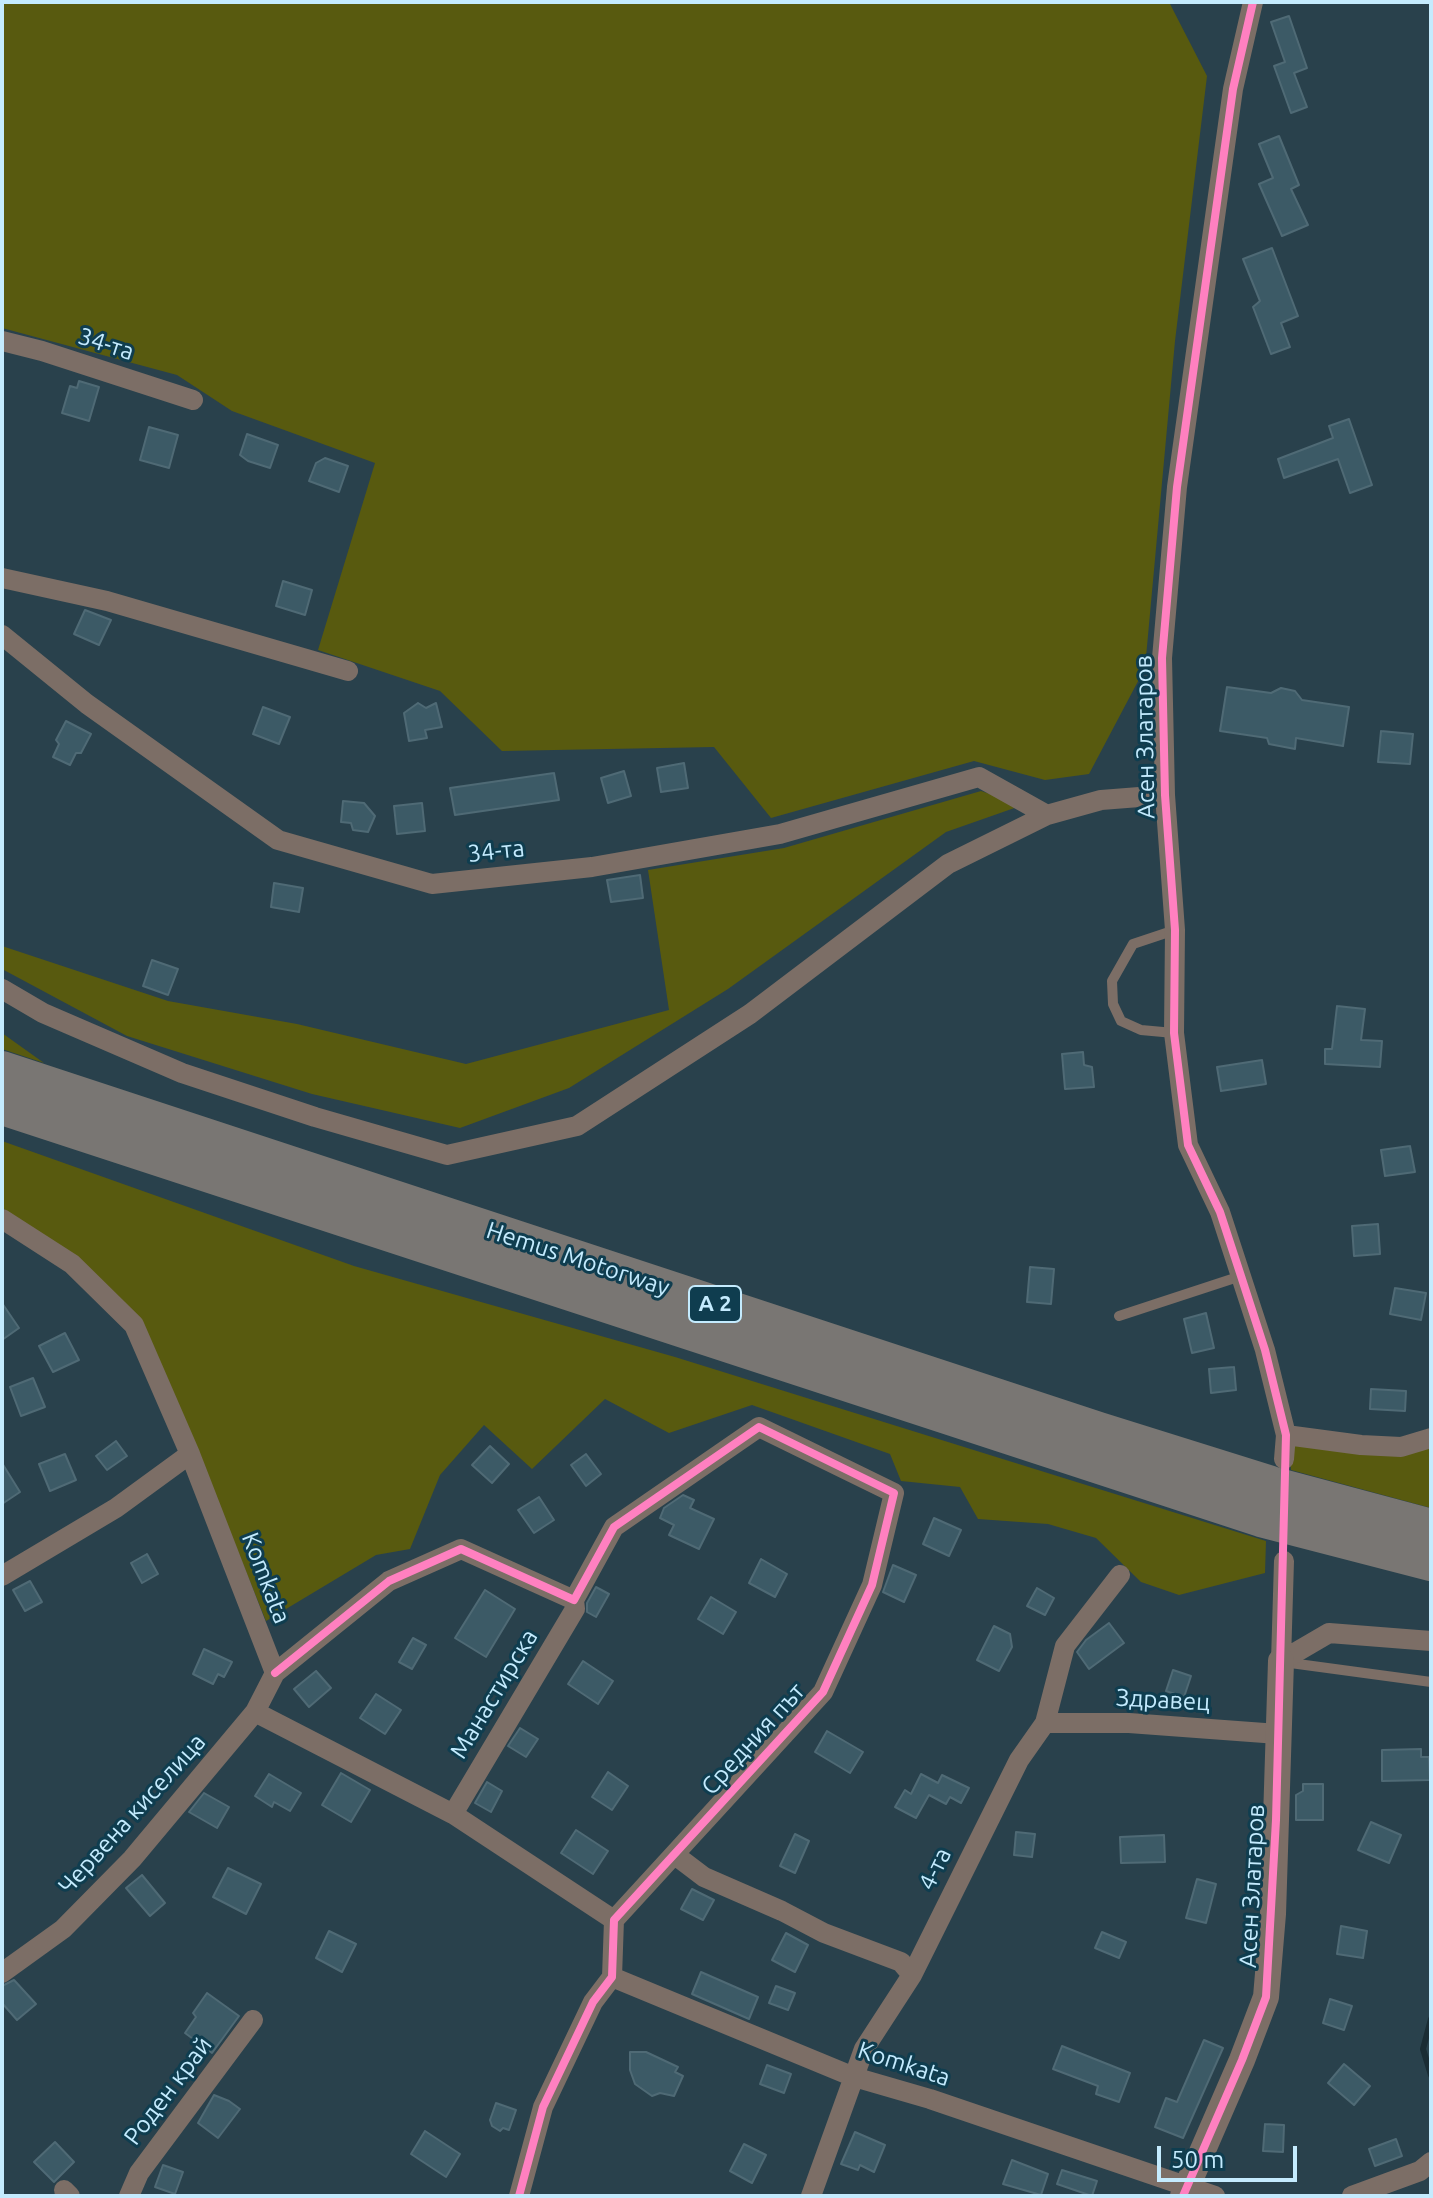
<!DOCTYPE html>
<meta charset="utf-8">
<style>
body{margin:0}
#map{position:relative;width:1433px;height:2198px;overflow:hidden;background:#29414c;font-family:Ubuntu,sans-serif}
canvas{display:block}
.frame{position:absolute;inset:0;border:4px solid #c4ebfe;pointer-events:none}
.scale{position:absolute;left:1157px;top:2146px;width:140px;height:36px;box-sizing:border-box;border:4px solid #c4ebfe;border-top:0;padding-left:10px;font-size:24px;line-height:28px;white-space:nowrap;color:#c4ebfe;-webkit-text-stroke:6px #0f3d4f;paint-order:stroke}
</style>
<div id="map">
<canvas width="1433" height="2198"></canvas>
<div class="frame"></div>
<div class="scale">50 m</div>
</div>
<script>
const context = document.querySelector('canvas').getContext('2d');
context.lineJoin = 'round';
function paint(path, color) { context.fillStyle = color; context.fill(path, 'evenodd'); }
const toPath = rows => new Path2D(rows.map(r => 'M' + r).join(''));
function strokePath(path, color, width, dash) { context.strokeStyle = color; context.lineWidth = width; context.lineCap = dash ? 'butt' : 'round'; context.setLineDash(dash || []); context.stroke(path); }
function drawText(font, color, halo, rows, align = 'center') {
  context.font = font + ' Ubuntu,sans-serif'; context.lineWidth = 6; context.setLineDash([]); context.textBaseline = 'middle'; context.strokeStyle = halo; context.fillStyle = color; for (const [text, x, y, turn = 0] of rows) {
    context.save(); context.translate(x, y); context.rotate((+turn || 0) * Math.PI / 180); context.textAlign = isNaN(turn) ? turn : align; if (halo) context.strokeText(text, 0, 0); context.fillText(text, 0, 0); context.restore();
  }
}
paint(toPath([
 [2,2,1169,2,1207,76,1175,341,1145,668,1089,774,1045,780,974,761,771,818,714,747,502,751,440,691,318,650,375,463,232,411,177,375,2,328],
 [981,791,1023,805,946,832,728,989,569,1088,460,1128,312,1094,127,1036,2,969,2,946,168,1001,297,1024,466,1064,669,1010,648,870,784,848],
 [2,1033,44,1063,2,1049],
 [2,1141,354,1266,675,1357,1266,1541,1265,1573,1179,1595,1141,1582,1096,1538,1048,1524,978,1519,960,1487,901,1481,890,1454,752,1405,669,1433,605,1399,532,1469,484,1425,440,1475,410,1549,376,1555,266,1621,192,1438,120,1313,2,1207],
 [1431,1439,1431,1508,1291,1470,1288,1440]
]), '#585a0f');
strokePath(toPath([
 [1431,2019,1423,2049,1431,2075]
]), '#1a2c34', 6);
const building = toPath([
 [1289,16,1307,68,1294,73,1307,107,1291,113,1274,66,1285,62,1271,22,1289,16],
 [1279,136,1299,185,1291,189,1308,225,1282,236,1259,184,1273,178,1259,144,1279,136],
 [1272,248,1298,316,1281,323,1290,347,1271,354,1253,307,1260,301,1243,259,1272,248],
 [79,381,99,387,89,421,62,413,70,386,77,388,79,381],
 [1349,419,1372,485,1350,493,1338,459,1284,478,1278,459,1333,438,1329,426,1349,419],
 [149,427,178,435,169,468,140,460,149,427],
 [247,434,278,445,270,468,248,461,240,455,247,434],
 [325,458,348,466,339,492,309,481,316,463,325,458],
 [283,581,312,590,305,615,276,606,283,581],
 [85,610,111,620,99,645,74,634,85,610],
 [1227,687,1271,693,1281,688,1295,691,1302,700,1349,707,1343,746,1296,738,1295,749,1269,744,1267,738,1220,731,1227,687],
 [418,703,426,708,436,703,442,727,425,730,427,738,409,741,404,713,418,703],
 [263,707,290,717,279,744,253,734,263,707],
 [66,721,91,734,81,753,76,753,70,765,53,757,59,744,56,740,66,721],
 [1381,731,1413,734,1410,764,1378,762,1381,731],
 [684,763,688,788,661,792,657,768,684,763],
 [624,771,631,796,608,803,601,778,624,771],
 [554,773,559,800,455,815,450,788,554,773],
 [343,801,364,803,375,816,368,832,353,830,351,823,341,822,343,801],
 [422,803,425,831,397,834,394,806,422,803],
 [640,875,643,898,611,902,607,880,640,875],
 [274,883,303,888,299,912,271,907,274,883],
 [152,960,178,969,168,995,143,986,152,960],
 [1337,1006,1365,1009,1361,1040,1382,1041,1380,1067,1325,1064,1325,1049,1332,1049,1337,1006],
 [1083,1052,1084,1065,1092,1067,1094,1087,1065,1089,1062,1054,1083,1052],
 [1262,1060,1266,1084,1221,1091,1217,1067,1262,1060],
 [1410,1146,1415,1172,1385,1176,1381,1150,1410,1146],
 [1378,1224,1380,1254,1354,1256,1352,1226,1378,1224],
 [1030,1267,1054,1269,1051,1304,1027,1302,1030,1267],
 [1395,1288,1426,1293,1421,1320,1390,1314,1395,1288],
 [2,1303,19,1328,2,1340,2,1303],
 [1206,1313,1214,1348,1192,1353,1184,1319,1206,1313],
 [65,1333,79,1360,53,1372,39,1346,65,1333],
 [1234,1367,1236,1390,1211,1393,1209,1369,1234,1367],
 [33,1378,45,1407,21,1416,10,1387,33,1378],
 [1371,1389,1406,1391,1405,1411,1370,1409,1371,1389],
 [116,1441,127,1456,107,1470,96,1456,116,1441],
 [490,1446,509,1464,492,1483,472,1465,490,1446],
 [65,1454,76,1480,50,1491,39,1464,65,1454],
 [586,1454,601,1474,586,1486,571,1465,586,1454],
 [2,1463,20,1492,2,1504,2,1463],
 [683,1495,694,1500,690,1508,714,1519,699,1549,669,1535,674,1525,660,1518,664,1508,683,1495],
 [539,1497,554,1520,534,1533,518,1510,539,1497],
 [934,1518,961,1530,949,1556,923,1544,934,1518],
 [147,1554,158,1574,142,1583,131,1563,147,1554],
 [761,1559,787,1574,775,1597,749,1583,761,1559],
 [893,1565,916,1575,904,1602,883,1592,893,1565],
 [30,1581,42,1602,25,1611,13,1590,30,1581],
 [596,1587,609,1594,596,1617,587,1612,587,1603,596,1587],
 [1037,1588,1054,1598,1045,1615,1027,1606,1037,1588],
 [485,1590,515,1609,486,1657,455,1638,485,1590],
 [711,1597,736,1612,723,1634,698,1619,711,1597],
 [1109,1623,1124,1643,1089,1669,1077,1652,1086,1640,1109,1623],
 [994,1626,1010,1634,1012,1647,999,1671,977,1660,994,1626],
 [413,1638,426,1645,412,1669,399,1662,413,1638],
 [204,1649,232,1662,224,1677,218,1674,213,1684,193,1674,204,1649],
 [583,1661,613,1681,598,1704,568,1684,583,1661],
 [1173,1670,1191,1676,1184,1697,1166,1691,1173,1670],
 [316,1671,331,1688,309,1707,294,1689,316,1671],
 [376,1694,401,1710,385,1734,360,1718,376,1694],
 [520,1728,538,1739,526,1757,508,1746,520,1728],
 [827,1731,863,1752,850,1773,815,1752,827,1731],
 [1421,1749,1421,1757,1429,1757,1430,1780,1382,1781,1382,1750,1421,1749],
 [608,1772,628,1786,612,1810,592,1797,608,1772],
 [341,1773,370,1790,351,1822,322,1805,341,1773],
 [269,1774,301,1793,290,1811,274,1802,272,1807,255,1796,269,1774],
 [921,1774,938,1783,942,1775,969,1788,961,1803,950,1797,946,1804,929,1795,916,1818,895,1807,905,1790,911,1794,921,1774],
 [487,1782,502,1791,491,1812,475,1803,487,1782],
 [1303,1784,1323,1784,1323,1820,1296,1820,1296,1795,1303,1791,1303,1784],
 [204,1793,229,1807,217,1828,189,1812,204,1793],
 [1371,1822,1401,1835,1389,1863,1358,1850,1371,1822],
 [576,1830,608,1851,593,1874,561,1853,576,1830],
 [1016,1832,1035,1834,1032,1857,1014,1855,1016,1832],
 [795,1834,809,1841,795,1873,780,1866,795,1834],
 [1164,1835,1165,1862,1121,1863,1120,1837,1164,1835],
 [228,1868,261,1884,246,1914,213,1897,228,1868],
 [142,1875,165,1903,150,1916,126,1888,142,1875],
 [1197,1879,1216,1884,1206,1923,1186,1918,1197,1879],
 [692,1889,714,1900,703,1920,681,1909,692,1889],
 [1341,1926,1367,1931,1363,1958,1337,1954,1341,1926],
 [329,1931,356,1944,342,1972,316,1958,329,1931],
 [1102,1932,1126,1942,1119,1958,1095,1948,1102,1932],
 [786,1933,808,1945,795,1972,772,1960,786,1933],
 [701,1972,758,1997,749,2019,692,1994,701,1972],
 [14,1980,36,2004,17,2020,2,2003,2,1986,14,1980],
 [776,1986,795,1993,788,2010,769,2003,776,1986],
 [207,1993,239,2016,212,2053,185,2033,196,2017,193,2013,207,1993],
 [1330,1999,1352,2006,1344,2030,1323,2023,1330,1999],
 [1204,2040,1223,2048,1183,2138,1155,2127,1166,2098,1177,2102,1204,2040],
 [1062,2046,1130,2073,1119,2102,1096,2094,1098,2086,1053,2069,1062,2046],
 [630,2052,646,2052,678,2067,675,2072,683,2076,674,2096,660,2093,652,2096,635,2084,630,2070,630,2052],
 [1344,2064,1370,2086,1354,2105,1328,2083,1344,2064],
 [767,2065,791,2074,784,2093,760,2084,767,2065],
 [214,2095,229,2101,240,2109,218,2138,198,2123,214,2095],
 [496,2103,516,2110,509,2130,503,2128,500,2131,492,2126,490,2120,496,2103],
 [1265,2124,1284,2125,1283,2152,1263,2151,1265,2124],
 [425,2131,460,2154,446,2177,411,2154,425,2131],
 [855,2132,885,2145,874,2172,860,2165,858,2170,841,2164,855,2132],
 [1396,2139,1402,2156,1375,2166,1369,2149,1396,2139],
 [55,2142,74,2162,54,2182,34,2162,55,2142],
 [744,2144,766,2155,752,2183,730,2171,744,2144],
 [1012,2160,1048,2174,1041,2195,1003,2184,1012,2160],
 [163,2165,183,2172,175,2194,155,2187,163,2165],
 [1062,2170,1097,2181,1092,2196,1057,2184,1062,2170]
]);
paint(building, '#3c5a66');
strokePath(building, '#4f6a75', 2);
strokePath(toPath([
 [1174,1033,1141,1030,1121,1021,1113,1004,1112,981,1133,944,1175,930],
 [1119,1316,1241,1276],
 [1283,1662,1431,1682]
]), '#7c6e66', 10);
strokePath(toPath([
 [1253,2,1233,89,1177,487,1162,658,1165,795,1175,930,1174,1033,1188,1145,1220,1212,1265,1350,1286,1435,1284,1459],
 [2,341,42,351,193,400],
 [2,578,107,601,348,671],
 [2,635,87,704,278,840,432,884,592,867,780,834,979,777,1047,815],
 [2,989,43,1013,182,1073,315,1117,447,1155,577,1126,750,1014,948,864,1047,815,1101,800,1165,795],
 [2,1219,72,1264,134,1325,190,1454,275,1673,255,1712,132,1859,63,1929,2,1973],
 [1286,1435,1361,1445,1401,1447,1431,1438],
 [2,1576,116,1508,190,1454],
 [1281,1661,1329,1633,1431,1641],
 [1281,1661,1284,1561],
 [275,1673,389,1581,461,1549,574,1600,614,1527,759,1427,894,1493,872,1585,823,1692,614,1920,612,1977,593,2002,543,2107,519,2196],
 [255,1712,453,1814,614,1920],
 [1045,1723,1129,1723,1278,1734],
 [453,1814,575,1609,574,1600],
 [675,1855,704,1877,782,1911,824,1933,901,1962,912,1975],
 [612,1977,854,2077,930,2099,1215,2196],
 [64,2190,70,2196],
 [129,2196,139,2173,253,2020],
 [811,2196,864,2049,912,1975,1019,1760,1045,1723,1065,1646,1120,1575],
 [1352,2196,1420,2171,1431,2162]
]), '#7c6e66', 20);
strokePath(toPath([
 [1183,2196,1242,2060,1266,1997,1273,1914,1281,1661]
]), '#7c6e66', 26);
strokePath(toPath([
 [2,1070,1099,1431,1271,1485,1431,1528],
 [2,1106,1261,1518,1431,1562]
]), '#797673', 38);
strokePath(toPath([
 [275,1673,389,1581,461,1549,574,1600,614,1527,759,1427,894,1493,872,1585,823,1692,614,1920,612,1977,593,2002,543,2107,519,2196],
 [1183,2196,1242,2060,1266,1997,1276,1820,1286,1435,1265,1350,1241,1276,1220,1212,1188,1145,1174,1033,1175,930,1165,795,1162,658,1177,487,1233,89,1253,2]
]), '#ff80c0', 8);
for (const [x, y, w] of [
 [715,1304,52]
]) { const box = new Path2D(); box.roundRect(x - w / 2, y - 18, w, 36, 6); context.fillStyle = '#0f3d4f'; context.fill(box); strokePath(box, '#c4ebfe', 2); }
drawText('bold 22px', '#c4ebfe', null, [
 ["A 2",715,1304]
]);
drawText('24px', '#c4ebfe', '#0f3d4f', [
 ["34-та",106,344,18],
 ["Асен Златаров",1145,737,-91],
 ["34-та",496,851,-6],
 ["Hemus Motorway",578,1259,18],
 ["Komkata",266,1578,69],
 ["Манастирска",494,1694,-59],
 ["Здравец",1163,1700,3],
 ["Средния път",753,1739,-48],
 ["Червена киселица",132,1814,-48],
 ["4-та",935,1869,-64],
 ["Асен Златаров",1252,1886,-87],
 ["Komkata",904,2064,18],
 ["Роден край",168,2091,-53]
]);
</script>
